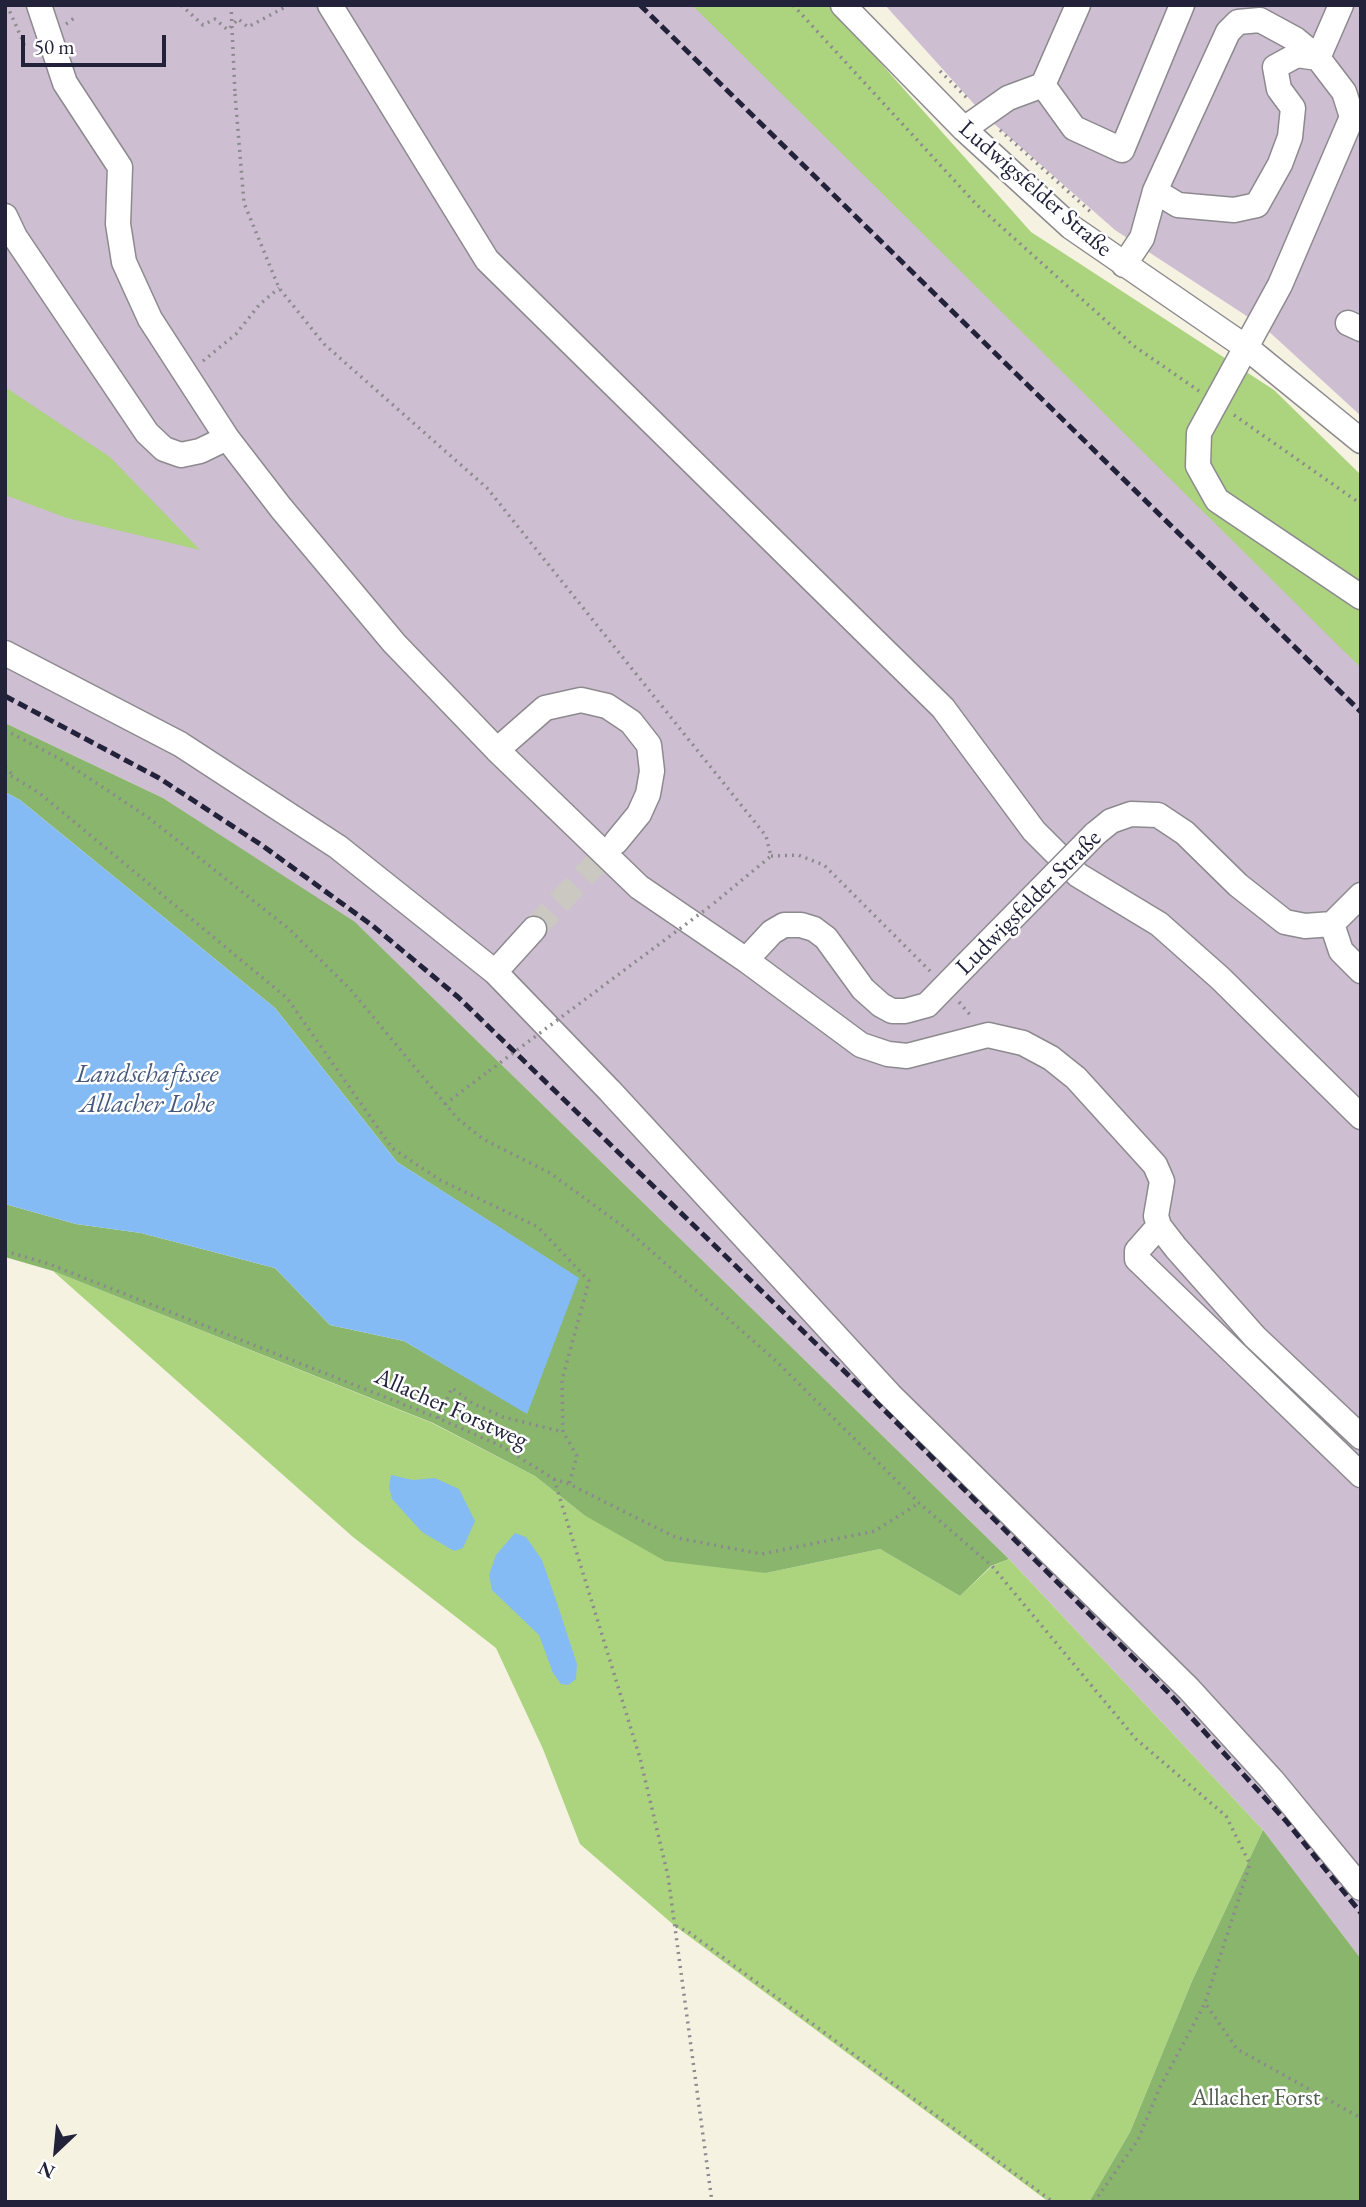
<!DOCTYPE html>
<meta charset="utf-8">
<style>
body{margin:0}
#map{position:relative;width:1366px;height:2207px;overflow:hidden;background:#f5f2e2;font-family:"EB Garamond",serif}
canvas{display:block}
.frame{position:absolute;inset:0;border:7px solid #22223b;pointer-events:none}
.north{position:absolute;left:21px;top:2116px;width:70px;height:70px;-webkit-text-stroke:5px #fff;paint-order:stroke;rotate:206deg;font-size:19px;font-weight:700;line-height:28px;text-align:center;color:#22223b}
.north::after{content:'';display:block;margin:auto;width:24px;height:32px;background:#22223b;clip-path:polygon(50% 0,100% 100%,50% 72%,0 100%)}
.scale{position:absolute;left:21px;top:35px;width:145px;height:32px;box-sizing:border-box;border:4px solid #22223b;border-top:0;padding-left:9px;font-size:21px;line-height:24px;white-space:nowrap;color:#22223b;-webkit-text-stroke:5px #fff;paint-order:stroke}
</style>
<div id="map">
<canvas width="1366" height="2207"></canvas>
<div class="frame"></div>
<div class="north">N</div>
<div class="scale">50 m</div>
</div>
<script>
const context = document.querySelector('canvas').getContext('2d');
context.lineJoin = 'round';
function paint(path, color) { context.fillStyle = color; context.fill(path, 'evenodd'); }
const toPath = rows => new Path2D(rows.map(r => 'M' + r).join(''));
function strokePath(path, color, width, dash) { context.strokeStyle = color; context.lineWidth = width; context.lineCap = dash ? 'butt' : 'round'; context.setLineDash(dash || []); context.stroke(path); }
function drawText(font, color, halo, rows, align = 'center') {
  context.font = font + ' "EB Garamond",serif'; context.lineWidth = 5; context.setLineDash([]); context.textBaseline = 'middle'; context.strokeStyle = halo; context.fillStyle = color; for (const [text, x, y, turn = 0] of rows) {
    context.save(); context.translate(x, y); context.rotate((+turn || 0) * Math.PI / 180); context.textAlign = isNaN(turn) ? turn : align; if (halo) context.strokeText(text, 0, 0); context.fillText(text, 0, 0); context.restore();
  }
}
paint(toPath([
 [5,5,727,5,1361,630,1361,1959,1263,1830,1009,1559,359,926,163,798,5,723],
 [885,5,1361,5,1361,416,1265,328,1115,230,983,114]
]), '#cebed1');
paint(toPath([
 [692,5,829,5,1031,232,1274,390,1361,475,1361,668],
 [5,387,110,457,200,550,67,518,5,495],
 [53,1271,432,1423,535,1476,584,1515,766,1573,880,1549,960,1596,992,1566,1009,1559,1263,1830,1192,1981,1130,2132,1089,2202,1049,2202,675,1926,580,1844,543,1749,496,1648,353,1537]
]), '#acd37e');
paint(toPath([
 [5,723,163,798,355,922,1009,1559,991,1566,960,1596,880,1549,766,1573,665,1561,584,1515,535,1476,433,1423,53,1271,5,1257,5,1204,76,1224,141,1233,275,1268,330,1325,404,1341,527,1413,578,1278,397,1162,275,1008,20,800,5,792],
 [1263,1830,1361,1959,1361,2202,1089,2202,1130,2132,1192,1981]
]), '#89b56d');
paint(toPath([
 [5,792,20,800,275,1008,397,1162,579,1278,527,1414,404,1341,330,1325,275,1268,141,1233,76,1224,5,1204],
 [391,1475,413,1480,435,1478,459,1489,475,1521,463,1548,454,1551,422,1532,392,1499,389,1487],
 [515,1533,526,1537,542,1560,556,1600,577,1664,576,1679,568,1685,561,1684,553,1673,539,1635,492,1590,489,1575,496,1555]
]), '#85bbf4');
strokePath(toPath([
 [534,929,616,842]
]), '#cbc8c1', 24, [24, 12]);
const minor = toPath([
 [39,5,65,83,120,167,118,224,124,262,150,319,227,438,281,508,394,643,497,750,639,887,746,960,861,1045,888,1054,907,1056,988,1035,1023,1043,1051,1058,1076,1078,1155,1165,1162,1181,1156,1216,1159,1226,1176,1248,1255,1337,1361,1437],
 [330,5,487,260,943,708,1034,831,1078,875,1159,924,1220,978,1361,1117],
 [843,5,964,129,1071,227,1247,348,1361,441],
 [1043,85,1074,128,1122,150,1182,5],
 [964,129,1008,98,1043,85,1078,5],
 [1155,191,1178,205,1234,210,1257,205,1280,164,1290,137,1293,108,1279,89,1275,67,1297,55,1318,58,1341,5],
 [5,216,15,237,147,433,164,449,181,455,200,451,227,438],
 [1124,265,1142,238,1155,191,1228,32,1238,22,1260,20,1295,39,1318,58,1344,92,1352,117,1280,285,1199,433,1198,466,1217,500,1361,597],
 [1348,323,1361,329],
 [5,653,180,744,338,847,495,972,610,1091,890,1395,1189,1689,1272,1780,1361,1888],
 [497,750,545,708,581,700,607,706,631,722,649,745,652,771,648,794,639,814,616,842],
 [1095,834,1111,821,1131,814,1158,815,1185,833,1238,885,1285,922,1305,926,1332,924,1361,895],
 [1332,924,1341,951,1361,971],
 [746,960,772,932,784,925,801,925,814,929,826,938,863,989,881,1005,892,1011,905,1011,927,1005,967,964],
 [495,972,534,929],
 [1159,1226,1137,1251,1137,1259,1361,1475]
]);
strokePath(minor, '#8c8a8e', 27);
strokePath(toPath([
 [7,5,24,44,28,42],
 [181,5,203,25,215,19,228,30,238,19,248,27,289,5],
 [793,5,976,204,1134,346,1199,391],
 [66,24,77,16],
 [940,71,969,100],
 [235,94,244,203,279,288,324,344,487,488,766,836,771,856,713,904],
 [1000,130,1093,214],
 [203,361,236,334,259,305,279,288],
 [1234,415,1361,504],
 [5,730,60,759,149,818,289,929,350,989,457,1118,483,1139,550,1173,624,1227,775,1360,919,1503,992,1566,1136,1739,1226,1816,1250,1864,1205,2003,1237,2049,1361,2118],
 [5,767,13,775],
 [5,772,38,792,287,998,392,1148,440,1180,538,1227,589,1281,562,1380,563,1432,577,1456,569,1484],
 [771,856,798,855,824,865,930,971],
 [959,1002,972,1017],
 [445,1104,489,1071],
 [5,1251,49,1264,438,1418,501,1446,554,1479,569,1484,677,1538,762,1554,875,1531,919,1503],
 [438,1418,452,1388,472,1403,503,1417,563,1432],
 [554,1479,640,1758,668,1876,712,2202],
 [676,1926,690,1933,1053,2202],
 [1094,2202,1138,2140,1160,2087,1205,2003]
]), '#8c8a8e', 3.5, [2, 5]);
strokePath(minor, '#fff', 24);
strokePath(toPath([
 [640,5,1361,712],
 [5,696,159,778,263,846,373,926,458,997,872,1398,1169,1693,1286,1821,1361,1913]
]), '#22223b', 5, [10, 5]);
const minorBridge = toPath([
 [967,964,1095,834]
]);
strokePath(minorBridge, '#8c8a8e', 27, []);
strokePath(toPath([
 [231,5,235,94],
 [489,1071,713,904]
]), '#8c8a8e', 3.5, [2, 5]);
strokePath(minorBridge, '#fff', 24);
drawText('24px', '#22223b', '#fff', [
 ["Ludwigsfelder Straße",1035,189,41],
 ["Ludwigsfelder Straße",1029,903,-45],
 ["Allacher Forstweg",451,1409,24]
]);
drawText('24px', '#526052', '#fff', [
 ["Allacher Forst",1256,2098]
]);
drawText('italic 26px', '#45587c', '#fff', [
 ["Landschaftssee",147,1075],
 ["Allacher Lohe",147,1105]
]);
</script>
